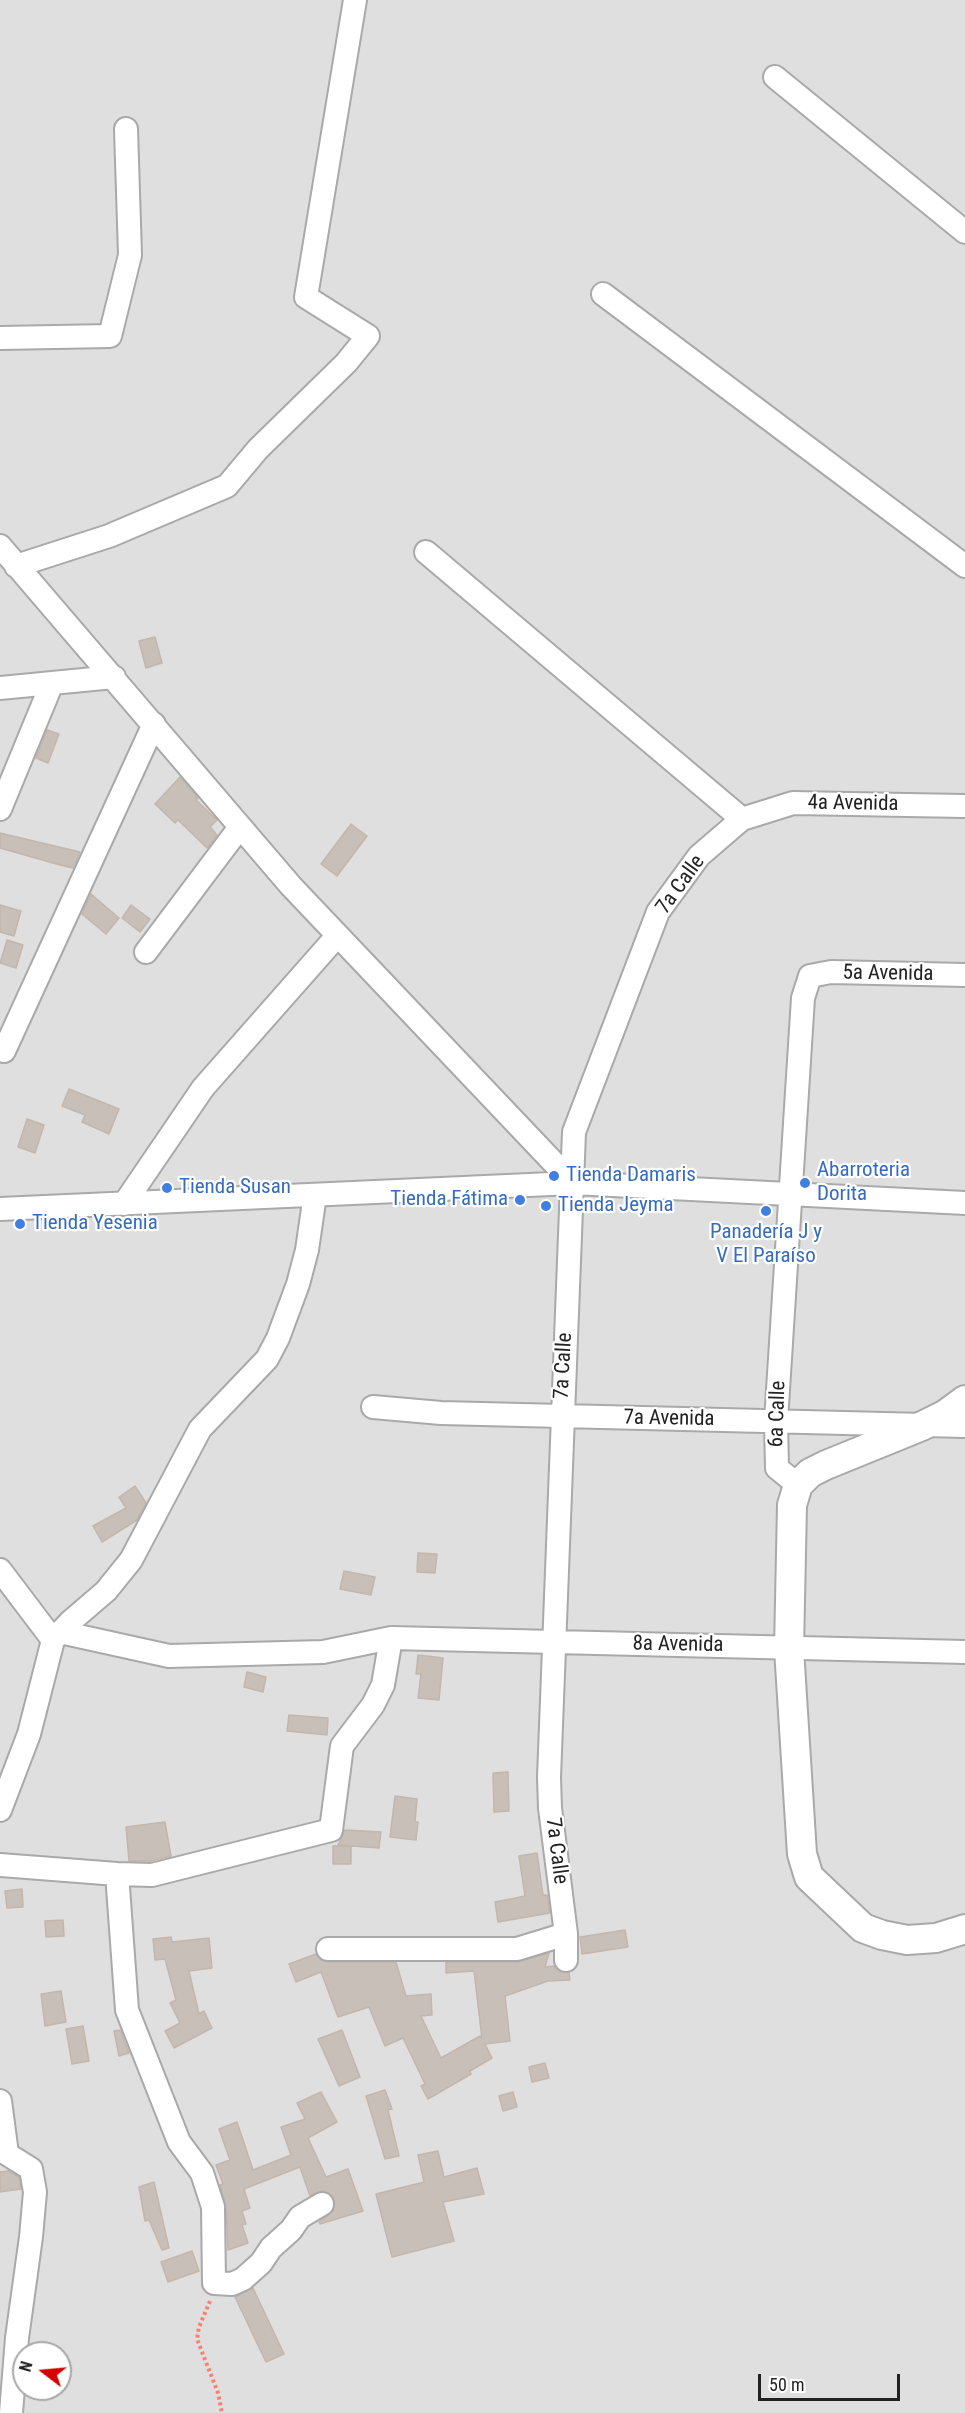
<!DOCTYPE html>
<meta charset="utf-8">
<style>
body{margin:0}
#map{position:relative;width:965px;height:2413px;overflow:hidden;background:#f2efe9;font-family:"Roboto Condensed",sans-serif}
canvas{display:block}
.north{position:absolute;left:12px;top:2341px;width:60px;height:60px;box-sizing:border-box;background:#fff;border:2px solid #a7a7a7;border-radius:50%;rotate:286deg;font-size:16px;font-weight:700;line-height:24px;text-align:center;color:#222}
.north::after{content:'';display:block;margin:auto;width:21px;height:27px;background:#d40000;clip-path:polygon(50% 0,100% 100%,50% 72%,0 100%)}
.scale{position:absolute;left:758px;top:2374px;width:142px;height:27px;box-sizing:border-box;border:3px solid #222;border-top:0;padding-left:8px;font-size:18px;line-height:21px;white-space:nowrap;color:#222;-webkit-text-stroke:4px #fff;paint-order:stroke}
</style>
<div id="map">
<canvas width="965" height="2413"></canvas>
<div class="north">N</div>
<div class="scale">50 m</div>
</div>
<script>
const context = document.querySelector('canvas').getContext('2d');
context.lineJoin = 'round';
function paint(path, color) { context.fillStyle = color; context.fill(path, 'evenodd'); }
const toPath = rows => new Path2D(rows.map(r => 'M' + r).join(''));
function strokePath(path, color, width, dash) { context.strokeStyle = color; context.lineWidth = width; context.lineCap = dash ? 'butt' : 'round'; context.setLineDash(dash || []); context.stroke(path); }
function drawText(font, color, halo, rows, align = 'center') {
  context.font = font + ' "Roboto Condensed",sans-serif'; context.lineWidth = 4.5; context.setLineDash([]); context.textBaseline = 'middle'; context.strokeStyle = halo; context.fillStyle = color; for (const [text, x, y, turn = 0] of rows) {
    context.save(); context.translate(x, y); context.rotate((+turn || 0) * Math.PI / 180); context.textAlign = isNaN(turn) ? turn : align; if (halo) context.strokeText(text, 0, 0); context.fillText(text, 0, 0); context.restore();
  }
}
paint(toPath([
 [0,0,965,0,965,2413,0,2413],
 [24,2353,60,2353,60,2389,24,2389]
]), '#e0dfdf');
const building = toPath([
 [155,637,162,663,146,668,139,641,155,637],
 [47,730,59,734,48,763,36,758,47,730],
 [180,777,198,798,196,800,217,820,210,827,217,835,207,848,178,820,175,823,155,804,180,777],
 [351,824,367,836,337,876,321,864,351,824],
 [0,833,80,852,79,854,73,868,60,865,0,848,0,833],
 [91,894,119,918,106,934,82,914,91,894],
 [0,905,21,911,14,936,0,932,0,905],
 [131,905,150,919,140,932,122,918,131,905],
 [7,940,23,945,16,968,0,963,7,940],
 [69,1089,119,1109,109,1134,82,1122,85,1115,62,1106,69,1089],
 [27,1119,44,1125,35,1153,18,1147,27,1119],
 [135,1486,146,1503,137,1520,102,1542,93,1526,126,1508,119,1497,135,1486],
 [418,1553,437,1554,435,1573,417,1572,418,1553],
 [344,1571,375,1577,371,1595,340,1589,344,1571],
 [418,1655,443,1658,439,1700,418,1698,421,1674,416,1674,418,1655],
 [247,1672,266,1677,263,1692,244,1687,247,1672],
 [289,1715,328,1718,327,1735,287,1731,289,1715],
 [508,1772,509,1811,494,1812,493,1773,508,1772],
 [395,1796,417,1799,415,1822,418,1822,416,1840,390,1837,395,1796],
 [165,1822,171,1856,151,1861,129,1861,126,1827,165,1822],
 [345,1830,381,1832,379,1848,338,1845,345,1830],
 [333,1846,351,1846,351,1864,333,1864,333,1846],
 [537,1853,543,1895,547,1895,550,1913,498,1922,495,1902,525,1896,519,1856,537,1853],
 [22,1889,23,1907,7,1908,5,1891,22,1889],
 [63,1920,64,1936,46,1937,45,1921,63,1920],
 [625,1930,628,1947,582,1954,580,1937,625,1930],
 [171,1937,172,1942,209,1938,212,1968,189,1971,199,2014,204,2011,212,2028,174,2048,165,2031,180,2023,170,2003,176,2000,165,1959,155,1960,153,1939,171,1937],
 [549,1953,545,1967,554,1966,560,1972,569,1973,570,1980,548,1981,505,1996,510,2041,485,2044,492,2058,470,2071,471,2074,428,2099,421,2086,425,2084,403,2038,385,2046,369,2007,338,2017,321,1972,296,1982,289,1964,316,1954,321,1960,328,1962,396,1962,406,1996,431,1994,432,2015,421,2016,441,2058,480,2036,482,2039,474,1971,446,1973,446,1962,517,1962,549,1953],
 [61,1991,66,2022,45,2026,41,1994,61,1991],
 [83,2026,89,2061,72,2064,66,2029,83,2026],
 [120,2030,129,2053,119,2056,114,2031,120,2030],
 [342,2030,360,2077,339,2086,318,2039,342,2030],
 [545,2063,549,2078,532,2082,529,2067,545,2063],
 [385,2090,392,2109,388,2110,399,2156,385,2159,366,2096,385,2090],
 [321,2092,337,2122,308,2138,326,2177,348,2169,363,2211,320,2224,319,2222,334,2210,334,2198,329,2193,322,2191,310,2196,300,2167,244,2189,250,2208,242,2211,246,2224,242,2225,248,2243,228,2250,226,2206,220,2185,223,2184,216,2165,230,2160,219,2129,237,2122,253,2170,291,2155,281,2127,305,2119,297,2103,321,2092],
 [513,2092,517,2107,503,2111,499,2096,513,2092],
 [438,2151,444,2177,477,2168,484,2194,443,2202,454,2241,392,2257,376,2194,424,2182,418,2155,438,2151],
 [8,2171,19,2177,21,2189,0,2192,0,2172,8,2171],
 [154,2182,169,2248,162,2250,149,2220,145,2221,139,2187,154,2182],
 [192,2251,199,2271,168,2282,161,2262,192,2251],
 [253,2288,284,2354,266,2362,235,2297,253,2288]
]);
paint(building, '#c7bfb8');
strokePath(building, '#c4b6ab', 1.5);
const minor = toPath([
 [775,77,965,232],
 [603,294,965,566],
 [0,338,110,336,130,255,126,129],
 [0,546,291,886,573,1183],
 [426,552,742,819],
 [16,566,109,536,227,486,258,449,346,363,368,336,306,297,355,0],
 [0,688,114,677],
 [0,809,52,683],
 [146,952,240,827],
 [4,1051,154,724],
 [124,1204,203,1088,337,936],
 [0,1209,573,1183,965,1203],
 [373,1407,441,1413,965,1426],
 [798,1485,777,1468,776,1421,803,998,810,976,831,972,965,975],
 [0,1570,53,1640],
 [60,1632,169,1656,323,1652,391,1638,965,1652],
 [0,1810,29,1734,53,1640,71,1621,106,1591,131,1560,200,1429,267,1359,278,1338,298,1284,307,1250,315,1195],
 [0,1865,117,1874,152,1875,331,1830,342,1746,373,1705,383,1685,391,1638],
 [117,1874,127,2010,179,2142,202,2173,213,2207,214,2283,232,2284,243,2279,261,2263,271,2248,291,2230,300,2217,322,2204],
 [328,1949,517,1949,566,1934],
 [566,1960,566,1934,550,1808,549,1777,574,1132,658,912,699,856,742,819,793,803,965,806],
 [0,2101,7,2154,31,2169,35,2192,31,2237,17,2338,11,2413]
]);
const tertiary = toPath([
 [965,1400,946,1414,922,1426,826,1465,810,1473,798,1485,792,1505,789,1649,802,1854,809,1877,863,1928,882,1935,907,1940,936,1938,965,1929]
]);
strokePath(minor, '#a9a9a9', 26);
strokePath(tertiary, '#a9a9a9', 32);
strokePath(toPath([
 [210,2301,199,2327,197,2339,218,2393,222,2413]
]), '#fa8072', 4, [3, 3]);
strokePath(minor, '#fff', 22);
strokePath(tertiary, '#fff', 28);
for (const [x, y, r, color] of [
 [554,1176,6,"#3f7fe0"],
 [805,1183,6,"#3f7fe0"],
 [167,1188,6,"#3f7fe0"],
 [520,1200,6,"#3f7fe0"],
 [546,1206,6,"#3f7fe0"],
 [766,1211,6,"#3f7fe0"],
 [20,1224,6,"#3f7fe0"]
]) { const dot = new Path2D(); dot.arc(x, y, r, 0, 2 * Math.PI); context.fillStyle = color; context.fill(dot); strokePath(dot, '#fff', 2); }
drawText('21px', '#222', '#fff', [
 ["4a Avenida",853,804,1],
 ["7a Calle",681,885,-54],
 ["5a Avenida",888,974,1],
 ["7a Calle",564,1366,-87],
 ["6a Calle",778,1414,-88],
 ["7a Avenida",669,1419,1],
 ["8a Avenida",678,1645,1],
 ["7a Calle",556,1851,83]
]);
drawText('21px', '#366cbe', '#fff', [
 ["Abarroteria",817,1171],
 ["Dorita",817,1195],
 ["Tienda Damaris",566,1176],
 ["Tienda Susan",179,1188],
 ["Tienda Fátima",508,1200,"right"],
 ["Tienda Jeyma",558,1206],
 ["Tienda Yesenia",32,1224],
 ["Panadería J y",766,1233,"center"],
 ["V El Paraíso",766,1257,"center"]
], 'left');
</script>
